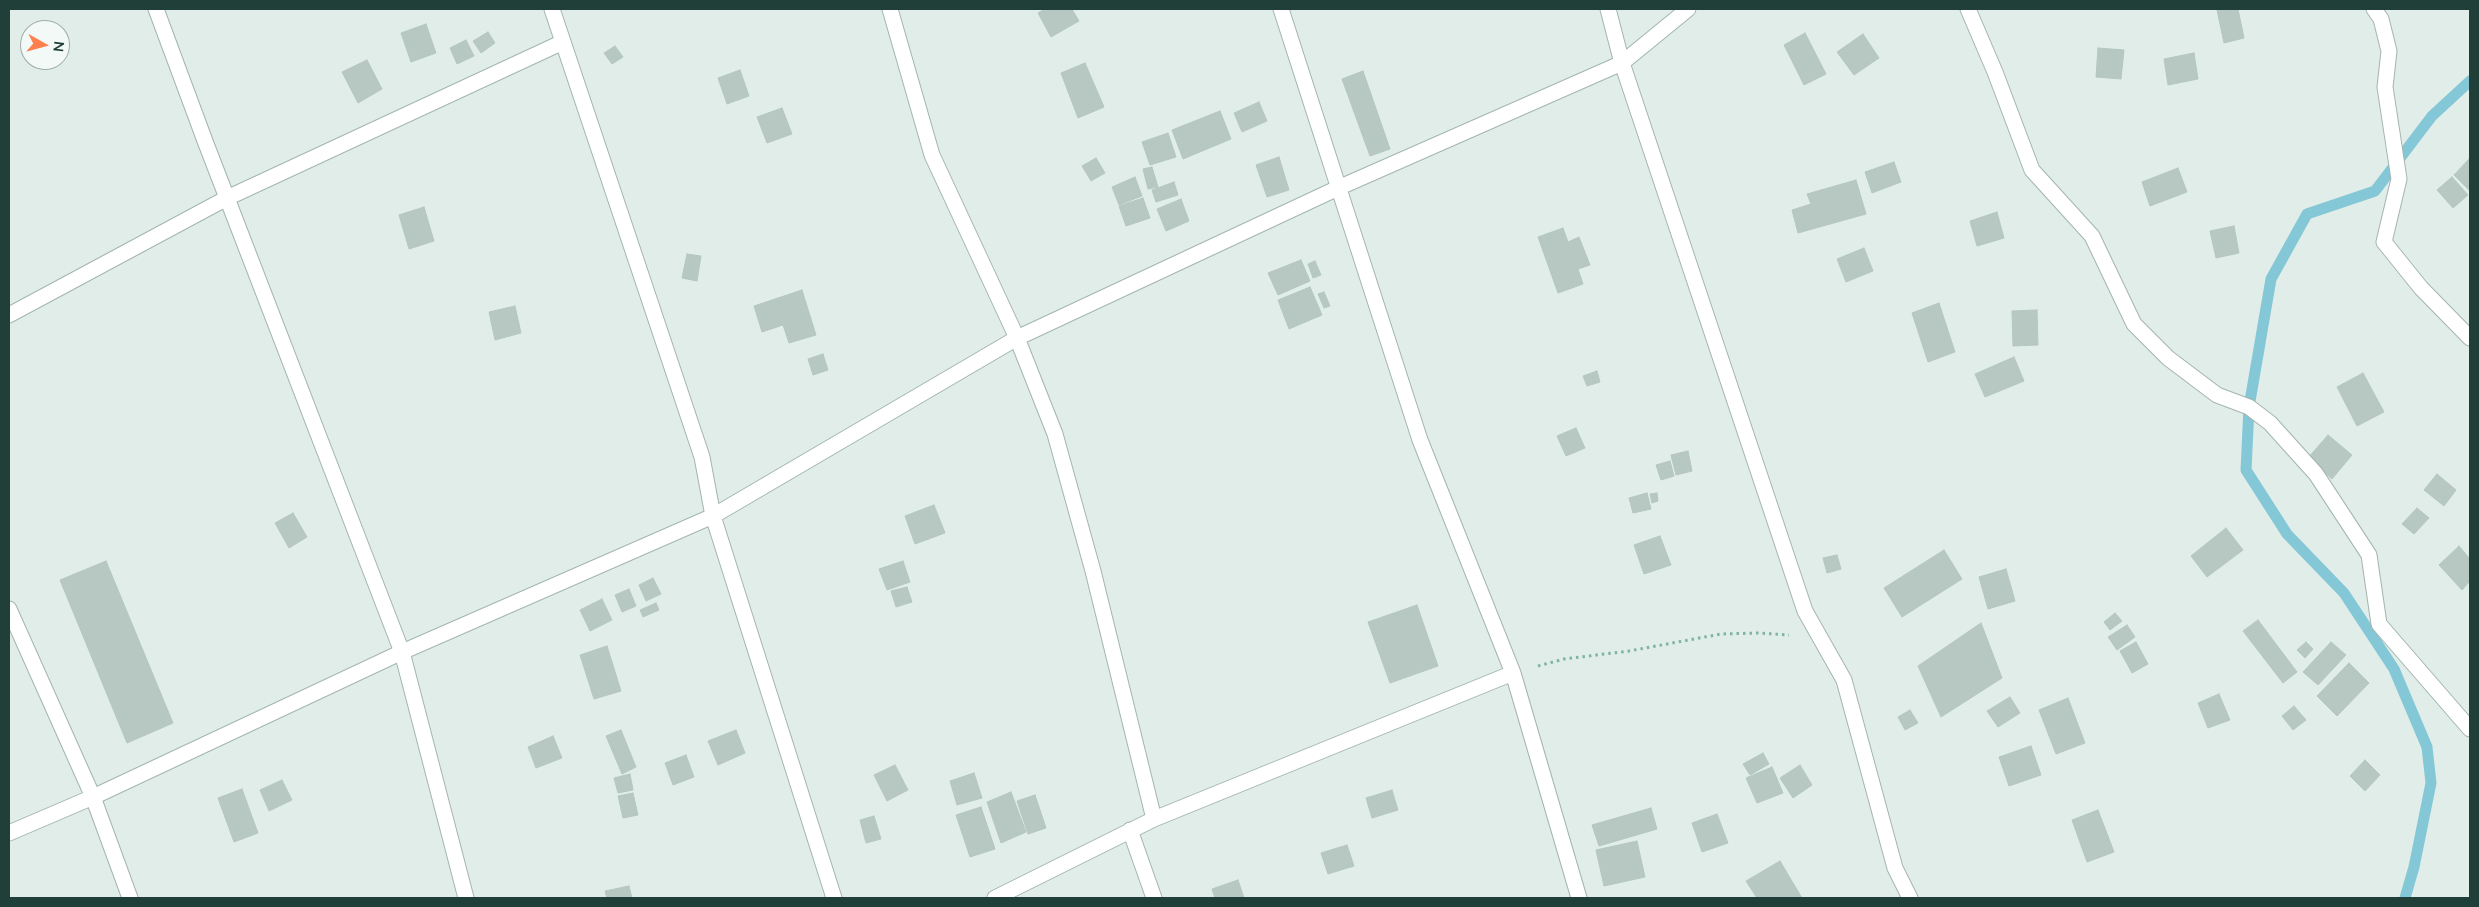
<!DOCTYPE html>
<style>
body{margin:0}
#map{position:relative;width:2479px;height:907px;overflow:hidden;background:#e1ede8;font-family:Mulish,sans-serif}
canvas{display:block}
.frame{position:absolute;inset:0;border:10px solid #203f38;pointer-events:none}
.north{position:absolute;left:20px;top:20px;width:50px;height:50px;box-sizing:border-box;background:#f2f9f6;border:1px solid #9eafaa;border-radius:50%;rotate:97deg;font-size:14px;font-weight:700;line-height:20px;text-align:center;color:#203f38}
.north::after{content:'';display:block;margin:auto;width:18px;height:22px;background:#fe804e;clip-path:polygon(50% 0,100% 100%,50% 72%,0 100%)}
</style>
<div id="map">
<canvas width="2479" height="907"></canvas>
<div class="frame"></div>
<div class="north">N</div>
</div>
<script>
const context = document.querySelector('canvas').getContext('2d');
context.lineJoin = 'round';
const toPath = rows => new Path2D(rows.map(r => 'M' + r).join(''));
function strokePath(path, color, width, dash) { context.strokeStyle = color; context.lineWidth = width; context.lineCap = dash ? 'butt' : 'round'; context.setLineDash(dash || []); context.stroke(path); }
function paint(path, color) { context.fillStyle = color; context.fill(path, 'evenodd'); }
strokePath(toPath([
 [2405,898,2414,867,2431,783,2427,747,2394,669,2344,593,2287,534,2246,470,2249,407,2271,279,2307,214,2375,191,2432,116,2470,81]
]), '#84c7d7', 11);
const building = toPath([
 [1045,9,1072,9,1079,21,1051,37,1038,13,1045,9],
 [2226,9,2238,9,2244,38,2224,43,2217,10,2226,9],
 [426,24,436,53,411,62,401,33,426,24],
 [488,32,495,43,481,53,473,41,488,32],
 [1805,33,1826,74,1804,85,1784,45,1805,33],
 [1863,34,1879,58,1854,75,1837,52,1863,34],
 [466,40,474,56,457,64,450,48,466,40],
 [615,46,623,57,612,64,604,53,615,46],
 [2098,48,2124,50,2121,79,2096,77,2098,48],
 [2194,53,2198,79,2168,85,2164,59,2194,53],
 [367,60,382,89,358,103,342,72,367,60],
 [1085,63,1104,107,1078,118,1061,73,1085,63],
 [740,70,749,96,727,104,718,78,740,70],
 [1363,71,1390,149,1370,156,1342,79,1363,71],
 [1259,102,1267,121,1242,132,1234,113,1259,102],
 [782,108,792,134,767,143,757,117,782,108],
 [1220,111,1231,139,1183,159,1172,130,1220,111],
 [1168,133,1176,157,1150,165,1142,142,1168,133],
 [1279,157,1289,190,1267,197,1256,165,1279,157],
 [1096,158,1105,173,1091,181,1082,166,1096,158],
 [2469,159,2470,189,2469,190,2454,175,2469,159],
 [1894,162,1901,182,1872,193,1865,172,1894,162],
 [1152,167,1158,187,1148,189,1143,169,1152,167],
 [2178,168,2187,192,2150,206,2142,182,2178,168],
 [1135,177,1142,196,1119,205,1112,187,1135,177],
 [2452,177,2468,195,2453,208,2437,190,2452,177],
 [1856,180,1866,214,1798,233,1792,210,1811,204,1807,194,1856,180],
 [1174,182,1178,195,1156,202,1152,190,1174,182],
 [1143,198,1150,218,1126,226,1119,206,1143,198],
 [1181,199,1189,221,1166,231,1157,209,1181,199],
 [424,207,434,241,409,249,399,215,424,207],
 [1997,212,2004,238,1977,246,1970,221,1997,212],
 [2234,226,2239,253,2216,258,2210,231,2234,226],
 [1563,228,1568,242,1579,237,1590,265,1578,269,1583,284,1558,293,1538,237,1563,228],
 [1864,248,1873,271,1846,282,1837,259,1864,248],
 [687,254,701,256,697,281,682,278,687,254],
 [1301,260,1310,281,1278,295,1268,273,1301,260],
 [1315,261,1321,275,1313,278,1308,264,1315,261],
 [1310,287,1322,315,1289,329,1278,300,1310,287],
 [802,290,816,335,789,343,783,325,762,332,754,306,802,290],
 [1324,292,1330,306,1324,308,1318,294,1324,292],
 [1939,303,1955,352,1928,362,1912,313,1939,303],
 [515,306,521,333,495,340,489,312,515,306],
 [2037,310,2038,345,2013,346,2012,311,2037,310],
 [823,354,828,370,813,375,808,359,823,354],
 [2014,357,2024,381,1985,397,1975,374,2014,357],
 [1597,371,1600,382,1587,386,1583,376,1597,371],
 [2363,373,2384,412,2357,426,2337,387,2363,373],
 [1576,428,1585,448,1566,456,1557,436,1576,428],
 [2328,435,2352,455,2332,479,2308,458,2328,435],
 [1688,451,1692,471,1676,475,1671,455,1688,451],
 [1670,461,1674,476,1661,480,1656,465,1670,461],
 [2437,474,2456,490,2444,506,2424,490,2437,474],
 [1647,493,1651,509,1633,513,1629,498,1647,493],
 [1657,493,1658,501,1652,503,1650,494,1657,493],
 [934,505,945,533,915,544,905,516,934,505],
 [2417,508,2429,518,2414,534,2402,524,2417,508],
 [293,513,307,537,289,548,275,523,293,513],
 [2226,528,2243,550,2207,577,2191,556,2226,528],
 [1660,536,1671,565,1644,574,1634,545,1660,536],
 [2459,546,2470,559,2470,581,2462,590,2439,565,2459,546],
 [1944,550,1962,579,1902,617,1884,588,1944,550],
 [1837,555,1841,569,1827,573,1823,558,1837,555],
 [106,561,173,723,127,743,60,580,106,561],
 [903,561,910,582,887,590,879,569,903,561],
 [2006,569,2015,601,1988,609,1979,577,2006,569],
 [653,578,661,594,646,601,639,585,653,578],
 [907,587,912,602,896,607,891,591,907,587],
 [629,589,636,606,622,612,615,595,629,589],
 [602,599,612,620,590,631,580,610,602,599],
 [656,603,659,610,643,617,640,610,656,603],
 [1417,605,1438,666,1390,683,1368,622,1417,605],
 [2115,613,2122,621,2110,630,2104,622,2115,613],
 [2258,620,2297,672,2283,683,2243,631,2258,620],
 [1981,623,2002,678,1941,717,1918,666,1981,623],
 [2127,625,2135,637,2117,650,2108,637,2127,625],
 [2136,642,2148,664,2132,673,2120,651,2136,642],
 [2306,642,2313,649,2305,658,2297,650,2306,642],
 [2331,642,2346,655,2318,685,2303,672,2331,642],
 [607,646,621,691,594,699,580,655,607,646],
 [2349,663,2369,683,2337,716,2317,696,2349,663],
 [2219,694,2230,720,2208,728,2198,703,2219,694],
 [2010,697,2020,713,1998,727,1987,711,2010,697],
 [2068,698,2085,743,2056,754,2039,710,2068,698],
 [2294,706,2306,720,2293,730,2282,716,2294,706],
 [1910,710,1918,723,1905,730,1898,717,1910,710],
 [621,730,636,767,622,774,606,736,621,730],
 [736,730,745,753,718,765,708,741,736,730],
 [553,736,562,758,536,768,528,747,553,736],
 [2031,746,2041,775,2009,786,1999,757,2031,746],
 [1763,753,1769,764,1750,775,1743,764,1763,753],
 [686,755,694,777,673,785,665,763,686,755],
 [2365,760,2380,775,2365,791,2350,776,2365,760],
 [895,765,908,790,887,801,874,775,895,765],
 [1800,765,1812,785,1793,798,1780,778,1800,765],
 [1772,767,1783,793,1757,803,1746,778,1772,767],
 [974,773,982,798,957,805,950,781,974,773],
 [630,774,633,790,618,793,614,778,630,774],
 [282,780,292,800,269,811,260,790,282,780],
 [242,789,258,833,234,842,218,798,242,789],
 [1392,790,1398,810,1372,818,1366,798,1392,790],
 [1011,792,1026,832,1001,843,987,802,1011,792],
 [633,793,638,815,623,818,618,796,633,793],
 [1035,795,1046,828,1028,834,1017,801,1035,795],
 [981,807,995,849,970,857,956,815,981,807],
 [1651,808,1657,829,1599,846,1592,825,1651,808],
 [2098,810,2114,852,2087,862,2072,820,2098,810],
 [1717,814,1728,843,1702,852,1692,823,1717,814],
 [874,816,881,839,866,843,860,820,874,816],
 [1637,841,1645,877,1604,886,1596,850,1637,841],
 [1347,845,1354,866,1328,874,1321,853,1347,845],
 [1780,861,1802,898,1757,898,1746,881,1780,861],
 [1238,880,1244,898,1215,898,1212,889,1238,880],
 [629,886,632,898,607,898,605,891,629,886]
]);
paint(building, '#b6c8c1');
strokePath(building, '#b3c7c0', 1);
const street = toPath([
 [156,9,205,141,402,652,466,898],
 [552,9,702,457,713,516,834,898],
 [890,9,932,155,1017,338,1055,434,1093,571,1154,819],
 [1281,9,1420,440,1513,673,1579,898],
 [1608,9,1622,63,1805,611,1844,680,1895,868,1910,898],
 [1968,9,1995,72,2032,170,2092,236,2134,324,2168,358,2217,395,2249,407,2270,423,2316,474,2369,555,2379,624,2470,729],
 [2374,9,2381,19,2389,51,2385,87,2399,179,2384,242,2421,288,2470,338],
 [9,315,227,198,563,42],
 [9,609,93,797,130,898],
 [1130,830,1154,898],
 [9,833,93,797,402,652,713,516,1017,338,1338,188,1622,63,1688,9],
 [995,898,1154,819,1513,673]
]);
strokePath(street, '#a3b5b0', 17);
strokePath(toPath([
 [1538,666,1564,659,1629,651,1721,634,1758,633,1789,635]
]), '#7fb3a5', 3, [2.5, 4]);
strokePath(street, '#fff', 15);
</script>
